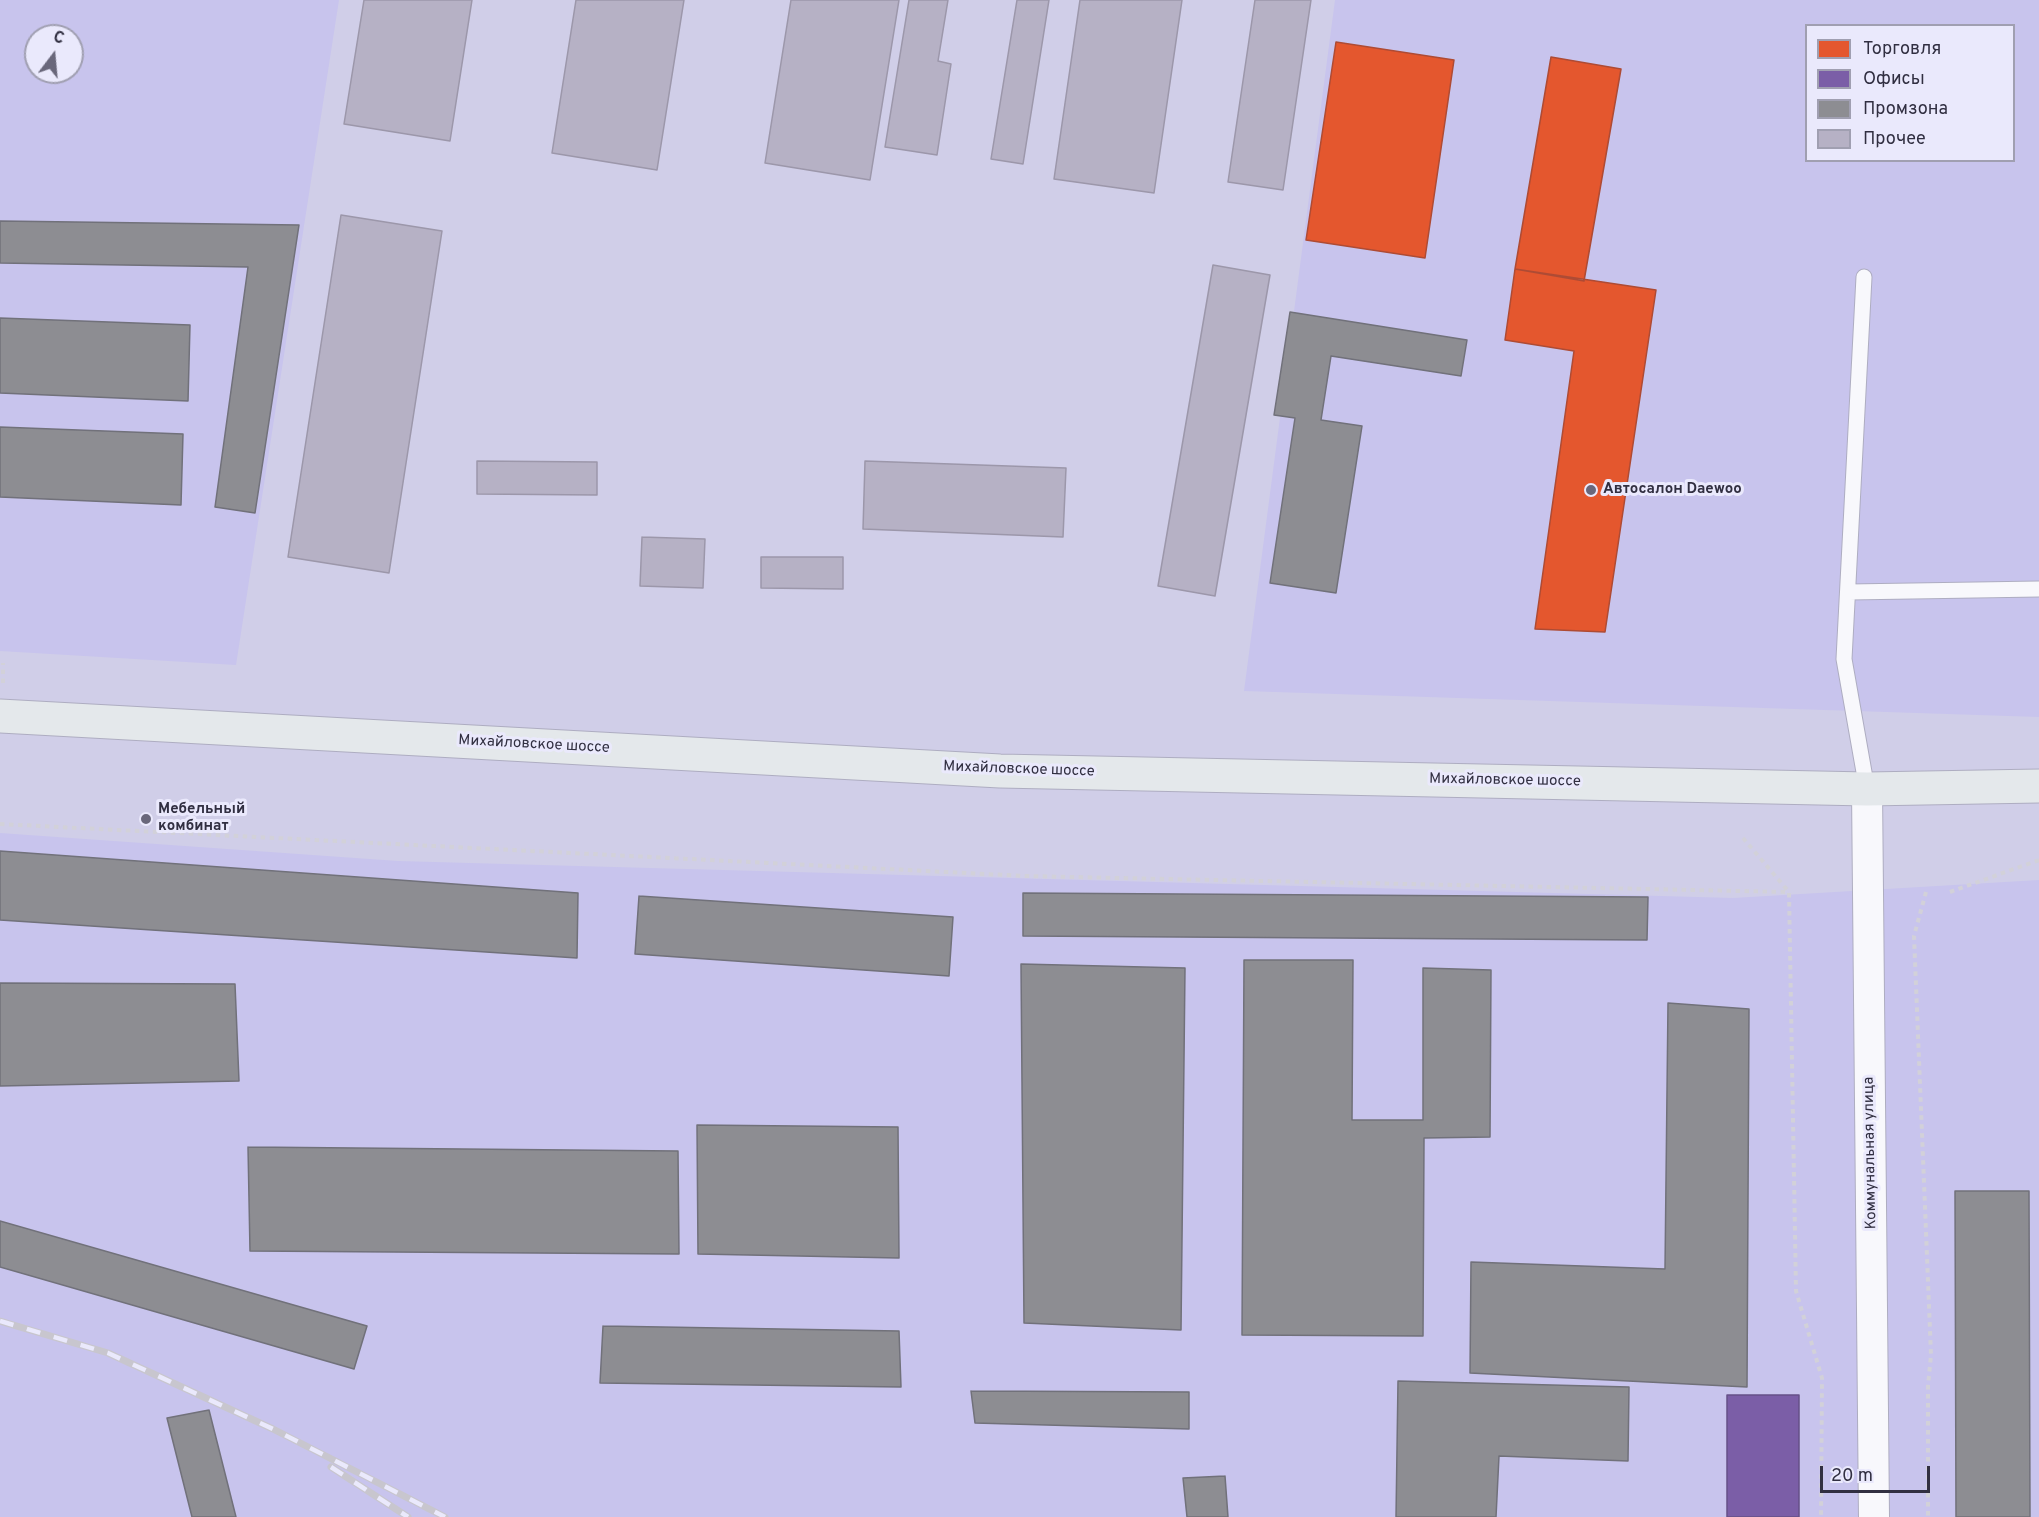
<!DOCTYPE html>
<meta charset="utf-8">
<style>
body{margin:0}
#map{position:relative;width:2039px;height:1517px;overflow:hidden;background:#d0cee8;font-family:Overpass,sans-serif}
canvas{display:block}
.legend{position:absolute;left:1805px;top:24px;width:210px;height:138px;box-sizing:border-box;background:#eae9fc;border:2px solid #a09fb1;margin:0;padding:8px 10px;list-style:none;font-size:18px;color:#312f41}
.legend li{display:flex;align-items:center;gap:12px;height:30px}
.legend b{width:30px;border:2px solid #a09fb1}
.north{position:absolute;left:24px;top:24px;width:60px;height:60px;box-sizing:border-box;background:#eae9fc;border:2px solid #a09fb1;border-radius:50%;rotate:16deg;font-size:16px;font-weight:700;line-height:24px;text-align:center;color:#312f41}
.north::after{content:'';display:block;margin:auto;width:21px;height:27px;background:#69677b;clip-path:polygon(50% 0,100% 100%,50% 72%,0 100%)}
.scale{position:absolute;left:1820px;top:1466px;width:110px;height:27px;box-sizing:border-box;border:3px solid #312f41;border-top:0;padding-left:8px;font-size:18px;line-height:21px;white-space:nowrap;color:#312f41;-webkit-text-stroke:4px #eae9fc;paint-order:stroke}
</style>
<div id="map">
<canvas width="2039" height="1517"></canvas>
<ul class="legend">
<li><b style="height:16px;background:#e4572e"></b>Торговля</li>
<li><b style="height:16px;background:#7b5ea7"></b>Офисы</li>
<li><b style="height:16px;background:#8d8d92"></b>Промзона</li>
<li><b style="height:16px;background:#b6b1c5"></b>Прочее</li>
</ul>
<div class="north">С</div>
<div class="scale">20 m</div>
</div>
<script>
const context = document.querySelector('canvas').getContext('2d');
context.lineJoin = 'round';
function paint(path, color) { context.fillStyle = color; context.fill(path, 'evenodd'); }
const toPath = rows => new Path2D(rows.map(r => 'M' + r).join(''));
function strokePath(path, color, width, dash) { context.strokeStyle = color; context.lineWidth = width; context.lineCap = dash ? 'butt' : 'round'; context.setLineDash(dash || []); context.stroke(path); }
function drawText(font, color, halo, rows, align = 'center') {
  context.font = font + ' Overpass,sans-serif'; context.lineWidth = 6; context.setLineDash([]); context.textBaseline = 'middle'; context.strokeStyle = halo; context.fillStyle = color; for (const [text, x, y, turn = 0] of rows) {
    context.save(); context.translate(x, y); context.rotate((+turn || 0) * Math.PI / 180); context.textAlign = isNaN(turn) ? turn : align; if (halo) context.strokeText(text, 0, 0); context.fillText(text, 0, 0); context.restore();
  }
}
paint(toPath([
 [0,0,339,0,236,665,0,651],
 [36,36,72,36,72,72,36,72],
 [1335,0,2039,0,2039,717,1244,691],
 [1806,26,2014,26,2014,160,1806,160],
 [0,833,398,861,1733,898,2039,880,2039,1517,0,1517]
]), '#c8c4ed');
const shops = toPath([
 [1336,42,1454,60,1425,258,1306,240,1336,42],
 [1551,57,1621,69,1584,281,1515,269,1551,57],
 [1515,269,1656,290,1605,632,1535,629,1574,351,1505,340,1515,269]
]);
paint(shops, '#e4572e');
strokePath(shops, '#ae4b34', 1.5);
const offices = toPath([
 [1727,1395,1799,1395,1799,1517,1727,1517,1727,1395]
]);
paint(offices, '#7b5ea7');
strokePath(offices, '#655088', 1.5);
const industry = toPath([
 [0,221,299,225,255,513,215,507,248,267,0,263,0,221],
 [1290,312,1467,340,1461,376,1331,356,1321,420,1362,426,1336,593,1270,583,1295,418,1274,415,1290,312],
 [0,318,190,325,188,401,0,393,0,318],
 [0,427,183,434,181,505,0,497,0,427],
 [0,851,578,893,577,958,0,920,0,851],
 [1023,893,1648,897,1647,940,1023,936,1023,893],
 [639,896,953,917,949,976,635,954,639,896],
 [1244,960,1353,960,1352,1120,1423,1120,1423,968,1491,970,1490,1137,1424,1138,1423,1336,1242,1335,1244,960],
 [1021,964,1185,968,1181,1330,1024,1323,1021,964],
 [0,983,235,984,239,1081,0,1086,0,983],
 [1668,1003,1749,1009,1747,1387,1470,1373,1471,1262,1665,1269,1668,1003],
 [697,1125,898,1127,899,1258,698,1254,697,1125],
 [248,1147,678,1151,679,1254,250,1251,248,1147],
 [1955,1191,2029,1191,2030,1517,1956,1517,1955,1191],
 [0,1221,367,1326,354,1369,0,1267,0,1221],
 [603,1326,899,1331,901,1387,600,1383,603,1326],
 [1398,1381,1629,1387,1628,1461,1499,1456,1496,1517,1396,1517,1398,1381],
 [971,1391,1189,1392,1189,1429,975,1423,971,1391],
 [209,1410,236,1517,192,1517,167,1418,209,1410],
 [1225,1476,1228,1517,1187,1517,1183,1478,1225,1476]
]);
paint(industry, '#8d8d92');
strokePath(industry, '#71717a', 1.5);
const building = toPath([
 [364,0,472,0,450,141,344,124,364,0],
 [576,0,684,0,657,170,552,153,576,0],
 [791,0,899,0,870,180,765,163,791,0],
 [909,0,948,0,938,61,951,64,937,155,885,147,909,0],
 [1017,0,1049,0,1023,164,991,159,1017,0],
 [1080,0,1182,0,1154,193,1054,179,1080,0],
 [1255,0,1311,0,1283,190,1228,182,1255,0],
 [341,215,442,231,389,573,288,557,341,215],
 [1213,265,1270,275,1215,596,1158,586,1213,265],
 [477,461,597,462,597,495,477,494,477,461],
 [865,461,1066,468,1063,537,863,529,865,461],
 [642,537,705,539,703,588,640,586,642,537],
 [761,557,843,557,843,589,761,588,761,557]
]);
paint(building, '#b6b1c5');
strokePath(building, '#9c97aa', 1.5);
const lane = toPath([
 [1864,277,1844,659,1867,789],
 [1849,592,2039,589]
]);
const street = toPath([
 [1867,789,1874,1517]
]);
const secondary = toPath([
 [0,716,1000,771,1867,789,2039,786]
]);
strokePath(lane, '#aeadc1', 17);
strokePath(street, '#aeadc1', 32);
strokePath(secondary, '#aeadc1', 35);
strokePath(toPath([
 [3,683,3,663],
 [0,824,1025,876,1789,892],
 [1743,838,1789,892,1796,1291,1822,1378,1821,1517],
 [1926,892,1914,936,1931,1355,1928,1386,1928,1517],
 [1950,892,2039,860]
]), '#d2d1d9', 4, [4.5, 4.5]);
strokePath(lane, '#f8f8fc', 15);
strokePath(street, '#f8f8fc', 30);
strokePath(secondary, '#e4e8eb', 33);
const rail = toPath([
 [0,1321,108,1353,273,1429,445,1517],
 [331,1467,408,1517]
]);
strokePath(rail, '#c8c6ce', 7);
strokePath(rail, '#eae9fc', 4.5, [14]);
for (const [x, y, r, color] of [
 [1591,490,6,"#69677b"],
 [146,819,6,"#69677b"]
]) { const dot = new Path2D(); dot.arc(x, y, r, 0, 2 * Math.PI); context.fillStyle = color; context.fill(dot); strokePath(dot, '#eae9fc', 2); }
drawText('bold 15px', '#312f41', '#eae9fc', [
 ["Автосалон Daewoo",1603,490],
 ["Мебельный",158,810],
 ["комбинат",158,827]
], 'left');
drawText('15px', '#312f41', '#eae9fc', [
 ["Михайловское шоссе",534,745,3],
 ["Михайловское шоссе",1019,770,2],
 ["Михайловское шоссе",1505,781,1],
 ["Коммунальная улица",1871,1153,-91]
]);
</script>
